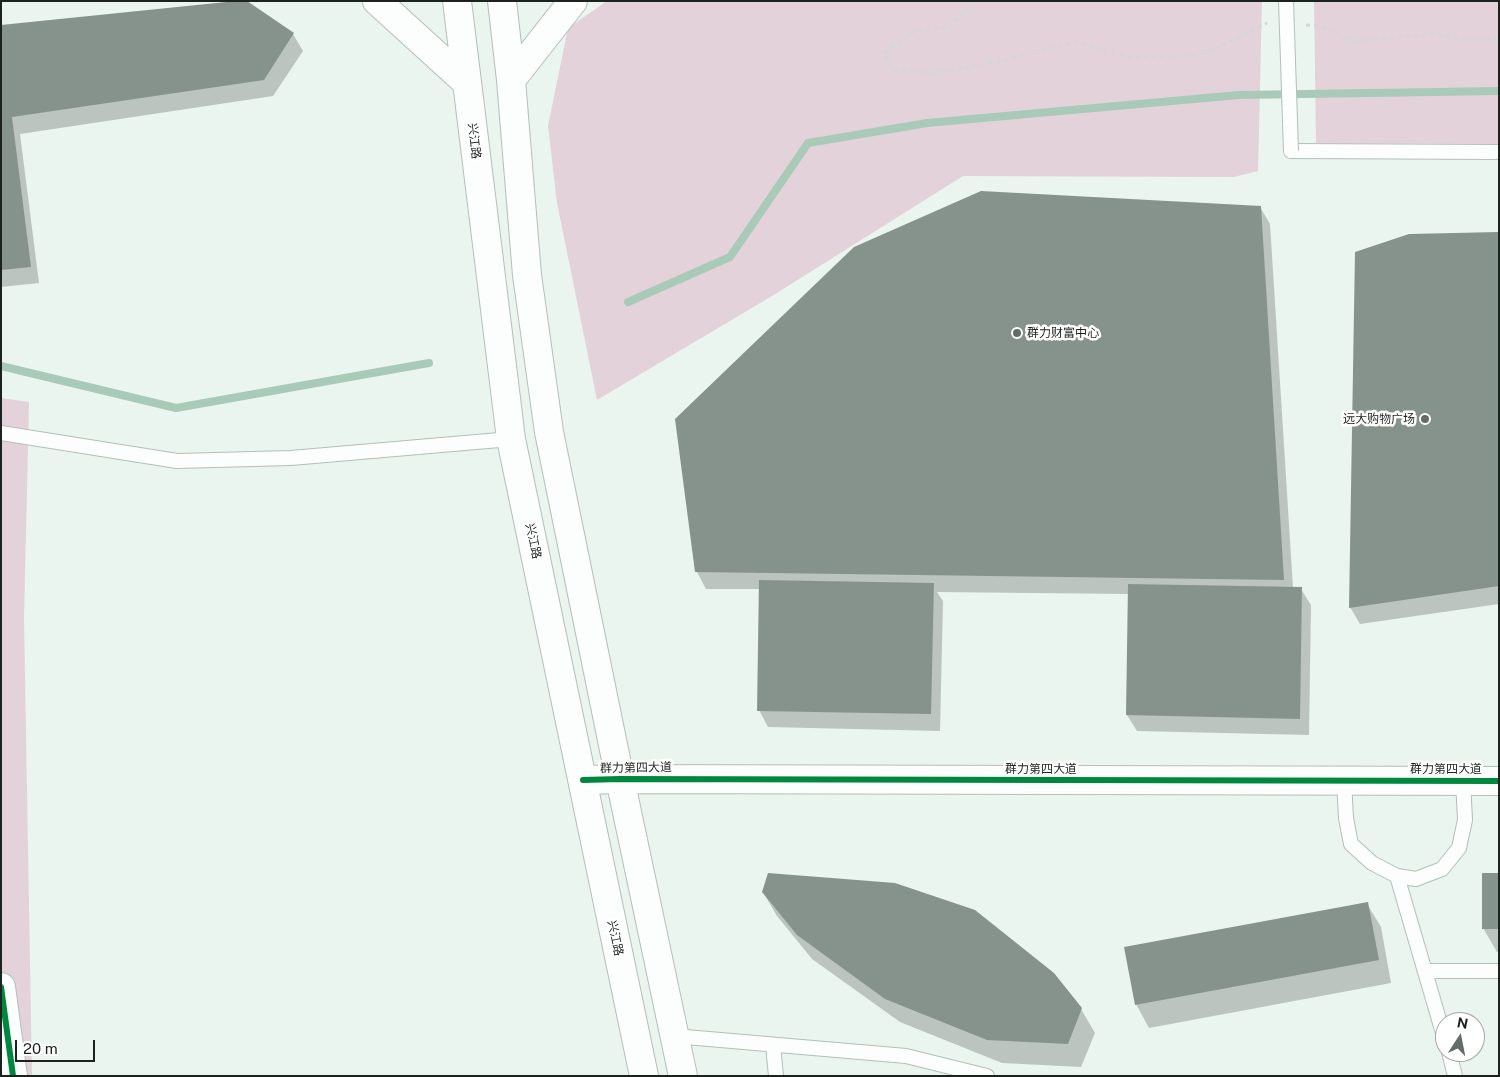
<!DOCTYPE html>
<meta charset="utf-8">
<style>
body{margin:0}
#map{position:relative;width:1500px;height:1077px;overflow:hidden;background:#eaf5ef;font-family:"Public Sans",sans-serif}
canvas{display:block}
.frame{position:absolute;inset:0;border:2px solid #1c231f;pointer-events:none}
.north{position:absolute;left:1435px;top:1012px;width:50px;height:50px;box-sizing:border-box;background:#fff;border:1px solid #a4a7a5;border-radius:50%;rotate:11deg;font-size:14px;font-weight:700;line-height:20px;text-align:center;color:#1c231f}
.north::after{content:'';display:block;margin:auto;width:18px;height:22px;background:#646c68;clip-path:polygon(50% 0,100% 100%,50% 72%,0 100%)}
.scale{position:absolute;left:15px;top:1040px;width:80px;height:22px;box-sizing:border-box;border:2px solid #1c231f;border-top:0;padding-left:6px;font-size:15px;line-height:18px;white-space:nowrap;color:#1c231f;-webkit-text-stroke:4px #fff;paint-order:stroke}
</style>
<div id="map">
<canvas width="1500" height="1077"></canvas>
<div class="frame"></div>
<div class="north">N</div>
<div class="scale">20 m</div>
</div>
<script>
const context = document.querySelector('canvas').getContext('2d');
context.lineJoin = 'round';
function paint(path, color) { context.fillStyle = color; context.fill(path, 'evenodd'); }
const toPath = rows => new Path2D(rows.map(r => 'M' + r).join(''));
function strokePath(path, color, width, dash) { context.strokeStyle = color; context.lineWidth = width; context.lineCap = dash ? 'butt' : 'round'; context.setLineDash(dash || []); context.stroke(path); }
function drawText(font, color, halo, rows, align = 'center') {
  context.font = font + ' "Public Sans","Noto Sans SC",sans-serif'; context.lineWidth = 5; context.setLineDash([]); context.textBaseline = 'middle'; context.strokeStyle = halo; context.fillStyle = color; for (const [text, x, y, turn = 0] of rows) {
    context.save(); context.translate(x, y); context.rotate((+turn || 0) * Math.PI / 180); context.textAlign = isNaN(turn) ? turn : align; if (halo) context.strokeText(text, 0, 0); context.fillText(text, 0, 0); context.restore();
  }
}
paint(toPath([
 [607,1,1262,1,1258,171,1234,177,963,176,772,296,597,400,557,203,548,126,568,28],
 [1314,1,1499,1,1499,144,1316,143],
 [1,398,29,402,24,619,32,1076,1,1076]
]), '#e3d2da');
paint(toPath([
 [1,27,293,34,303,51,273,96,20,134,39,283,1,287],
 [1260,207,1270,224,1293,588,1301,589,1311,605,1309,735,1137,731,1127,715,1129,594,937,592,943,601,940,731,768,727,759,710,761,589,706,589,697,572],
 [1499,234,1499,604,1360,624,1350,607],
 [1499,874,1499,952,1497,952,1483,928],
 [763,892,1081,1009,1095,1033,1081,1067,1002,1063,900,1022,812,959,777,916],
 [1367,904,1381,927,1391,983,1149,1028,1136,1004]
]), '#0003');
strokePath(toPath([
 [628,302,730,257,808,143,927,123,1239,95,1499,91],
 [1,366,176,408,429,363]
]), '#a9cab9', 8);
paint(toPath([
 [236,1,247,1,294,33,264,80,12,117,31,267,1,270,1,25],
 [981,191,1261,206,1284,580,695,572,675,419,854,247],
 [1499,232,1499,586,1349,608,1355,252,1409,234],
 [759,580,934,583,931,714,757,711],
 [1128,584,1302,587,1300,719,1126,715],
 [768,873,895,883,975,910,1054,973,1082,1008,1068,1044,987,1040,885,999,797,935,762,892],
 [1482,873,1499,873,1499,929,1482,929],
 [1368,902,1379,960,1135,1005,1124,947]
]), '#86928c');
const lane = toPath([
 [1291,151,1499,152],
 [1,433,177,461,291,458,511,439],
 [1344,780,1346,818,1351,844,1372,863,1397,876,1416,879,1442,869,1459,848,1465,820,1463,781],
 [1397,876,1445,1040],
 [1425,971,1499,971],
 [674,1036,906,1056,987,1076],
 [773,1045,776,1076],
 [1449,1052,1455,1076]
]);
const street = toPath([
 [583,780,620,779,1499,781],
 [1,987,13,1076]
]);
const secondary = toPath([
 [377,1,466,82],
 [457,1,511,439,644,1076],
 [502,1,511,80,527,275,549,432,620,779,683,1076],
 [511,80,573,1]
]);
strokePath(lane, '#b5beb9', 16);
strokePath(street, '#b5beb9', 30);
strokePath(secondary, '#b5beb9', 30);
strokePath(toPath([
 [974,1,950,27,915,31,884,53,892,69,933,73,986,64,1075,42,1129,57,1190,56,1217,48,1267,23],
 [1306,25,1319,26,1350,41,1436,34,1469,40,1499,38]
]), '#d5d7d6', 3, [4, 4]);
strokePath(lane, '#fcfefd', 14);
strokePath(street, '#fcfefd', 28);
strokePath(secondary, '#fcfefd', 28);
const laneBridge = toPath([
 [1286,1,1291,151]
]);
strokePath(laneBridge, '#b5beb9', 16, []);
strokePath(laneBridge, '#fcfefd', 14);
strokePath(toPath([
 [583,780,620,779,1499,781],
 [1,987,13,1076]
]), '#00873e', 6);
for (const [x, y, r, color] of [
 [1017,333,5,"#646c68"],
 [1425,419,5,"#646c68"]
]) { const dot = new Path2D(); dot.arc(x, y, r, 0, 2 * Math.PI); context.fillStyle = color; context.fill(dot); strokePath(dot, '#fff', 2); }
drawText('12px', '#1c231f', '#fff', [
 ["兴江路",474,141,83],
 ["兴江路",533,541,78],
 ["群力第四大道",636,768,-1],
 ["群力第四大道",1041,769],
 ["群力第四大道",1446,769],
 ["兴江路",615,938,78]
]);
drawText('12px', '#1c231f', '#fff', [
 ["群力财富中心",1027,333],
 ["远大购物广场",1415,419,"right"]
], 'left');
</script>
